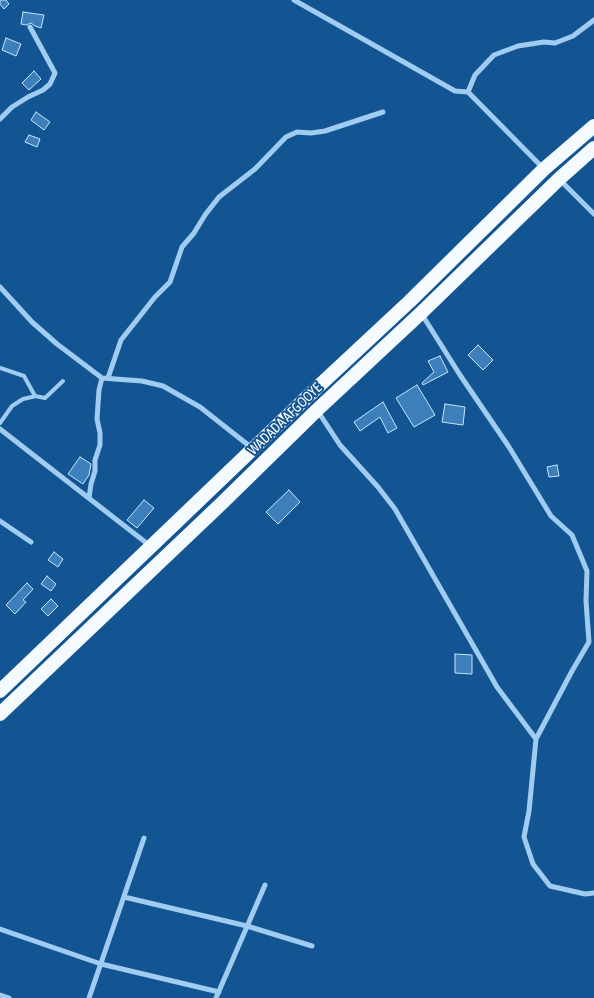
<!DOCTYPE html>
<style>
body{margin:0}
canvas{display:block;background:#135592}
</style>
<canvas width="594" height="998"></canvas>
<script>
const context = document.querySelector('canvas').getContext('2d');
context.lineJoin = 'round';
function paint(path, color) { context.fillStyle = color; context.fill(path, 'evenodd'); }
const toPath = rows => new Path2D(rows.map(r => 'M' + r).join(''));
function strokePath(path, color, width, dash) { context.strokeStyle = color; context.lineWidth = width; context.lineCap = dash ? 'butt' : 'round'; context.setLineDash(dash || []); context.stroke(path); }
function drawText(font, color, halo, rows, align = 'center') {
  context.font = font + ' "Asap Condensed",sans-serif'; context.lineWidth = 4; context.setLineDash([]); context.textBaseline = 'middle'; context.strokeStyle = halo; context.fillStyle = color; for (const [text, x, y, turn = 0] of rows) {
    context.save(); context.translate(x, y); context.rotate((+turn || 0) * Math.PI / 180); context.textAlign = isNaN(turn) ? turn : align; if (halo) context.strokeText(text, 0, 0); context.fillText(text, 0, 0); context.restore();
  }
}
const building = toPath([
 [0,0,6,0,9,4,4,9,0,4,0,0],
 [23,12,44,15,41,28,35,26,31,23,26,25,21,24,23,12],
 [6,38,21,44,16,56,2,50,6,38],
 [34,71,41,79,29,90,22,83,34,71],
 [36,112,50,122,44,130,31,120,36,112],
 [29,135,40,139,37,147,25,142,29,135],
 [478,345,493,360,483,370,468,355,478,345],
 [440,356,448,372,423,385,422,383,434,372,428,361,440,356],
 [417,385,435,415,414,427,396,398,417,385],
 [383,402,397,428,388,433,380,417,360,431,354,422,383,402],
 [445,404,465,407,463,425,442,422,445,404],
 [80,457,91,464,89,475,83,484,68,474,80,457],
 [557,465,559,476,549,477,547,467,557,465],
 [289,490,300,502,278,524,266,512,289,490],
 [144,500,154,508,137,528,127,520,144,500],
 [54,552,63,559,58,567,48,560,54,552],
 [47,576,56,584,51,591,41,584,47,576],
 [27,583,33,589,23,600,26,602,15,614,6,605,27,583],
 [51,599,58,606,48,616,41,609,51,599],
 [455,654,472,655,472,674,455,673,455,654]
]);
paint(building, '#3c7fba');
strokePath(building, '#c8e4fc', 1);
strokePath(toPath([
 [0,368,24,376,35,396,45,398,63,381],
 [0,423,12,406,23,399,36,396]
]), '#a1ccf2', 4);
strokePath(toPath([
 [294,0,455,91,468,92,544,169],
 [468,92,475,75,494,55,518,46,544,42,555,43,573,36,594,20],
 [0,119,12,107,28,97,43,90,50,84,55,73,30,27],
 [559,179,594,214],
 [0,287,32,322,57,344,102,378,142,381,163,386,200,407,252,448],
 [421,313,460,375,509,447,551,516,572,535,587,571,586,601,589,642,572,671,536,739,529,811,524,837,533,864,550,886,585,894,594,893],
 [108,378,121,340,155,297,170,282,182,247,194,233,205,215,219,197,255,169,286,137,297,132,311,133,325,131,383,112],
 [317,410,340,445,378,487,395,509,497,687,536,739],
 [0,429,149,545],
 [89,498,91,484,95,471,95,460,100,445,100,433,97,419,99,390,102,378],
 [0,521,31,542],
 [124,897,247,926,312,946],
 [0,929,101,964,219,992],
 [0,995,9,998],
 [89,998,144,838],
 [216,998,265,885]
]), '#a1ccf2', 5);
strokePath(toPath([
 [0,691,306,398,410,301,544,169,594,126],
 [0,714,221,504,317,410,421,313,559,179,594,148]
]), '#f5faff', 14);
drawText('14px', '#fff', '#135592', [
 ["WADADA AFGOOYE",285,419,-44]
]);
</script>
